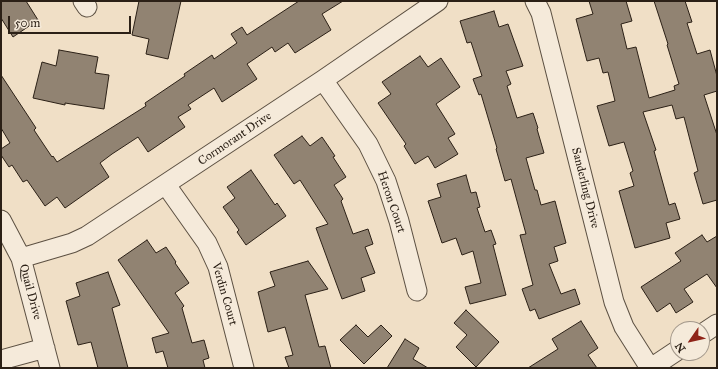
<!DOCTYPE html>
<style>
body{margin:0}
#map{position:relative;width:718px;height:369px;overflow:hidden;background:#f0dfc6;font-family:"IM FELL Great Primer",serif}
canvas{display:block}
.frame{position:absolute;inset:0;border:2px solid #2b2016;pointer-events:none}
.north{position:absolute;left:670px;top:321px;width:40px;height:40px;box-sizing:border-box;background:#f5eada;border:1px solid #a4998c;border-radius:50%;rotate:236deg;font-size:11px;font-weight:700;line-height:16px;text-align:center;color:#2b2016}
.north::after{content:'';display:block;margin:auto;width:14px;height:18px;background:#8f2418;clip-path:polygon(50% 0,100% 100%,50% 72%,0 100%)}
.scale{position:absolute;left:8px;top:16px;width:123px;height:18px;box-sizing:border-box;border:2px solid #2b2016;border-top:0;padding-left:5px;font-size:12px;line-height:14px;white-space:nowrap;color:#2b2016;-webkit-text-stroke:3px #f5eada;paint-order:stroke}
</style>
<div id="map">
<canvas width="718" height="369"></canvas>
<div class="frame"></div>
<div class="north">N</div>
<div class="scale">50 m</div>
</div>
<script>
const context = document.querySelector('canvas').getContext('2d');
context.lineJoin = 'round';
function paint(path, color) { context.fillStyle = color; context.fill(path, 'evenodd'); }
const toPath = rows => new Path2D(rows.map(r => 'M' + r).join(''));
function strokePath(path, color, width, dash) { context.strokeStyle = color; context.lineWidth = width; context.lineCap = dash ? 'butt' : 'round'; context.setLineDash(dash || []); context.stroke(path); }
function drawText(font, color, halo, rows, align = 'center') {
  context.font = font + ' "IM FELL Great Primer",serif'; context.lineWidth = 3.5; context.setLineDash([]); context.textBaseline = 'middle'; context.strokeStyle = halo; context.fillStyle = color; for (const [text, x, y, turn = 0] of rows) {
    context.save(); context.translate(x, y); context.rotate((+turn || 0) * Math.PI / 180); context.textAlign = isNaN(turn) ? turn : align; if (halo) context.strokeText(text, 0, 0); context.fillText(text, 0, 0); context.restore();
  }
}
const building = toPath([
 [1,1,26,1,38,20,13,37,1,18,1,1],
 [139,1,181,1,168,59,146,54,149,39,132,35,139,1],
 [299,1,343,1,322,14,331,30,295,53,288,43,275,52,272,47,247,64,257,79,222,102,214,88,188,105,191,109,178,117,185,127,148,152,138,137,112,154,100,163,109,177,65,208,57,197,45,206,27,180,23,182,12,165,9,167,1,155,1,149,10,143,1,128,1,75,36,128,34,130,52,157,53,156,57,162,146,106,145,103,185,76,184,74,212,55,214,59,237,43,231,34,242,27,247,35,299,1],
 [589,1,626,1,632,21,621,24,627,49,636,47,649,98,675,90,674,86,679,84,667,45,668,44,654,1,685,1,692,22,687,23,697,54,710,50,717,76,717,91,704,95,717,135,717,200,703,204,694,173,698,171,684,117,676,119,672,105,643,112,656,150,654,151,669,205,675,203,680,219,666,223,670,238,635,248,619,191,634,186,630,173,633,171,624,142,609,146,597,106,615,101,608,72,603,73,599,58,587,61,576,19,593,14,589,1],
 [494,11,499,27,508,24,523,66,506,71,511,84,507,86,517,118,533,113,538,128,537,129,544,153,526,158,535,190,537,190,541,205,555,201,566,243,554,247,558,261,549,264,561,294,575,289,580,304,539,319,535,309,530,311,522,289,533,285,520,235,526,234,511,179,505,181,496,149,497,148,481,94,479,95,473,79,482,76,471,42,467,43,460,21,494,11],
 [59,50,98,57,95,73,109,75,104,109,65,103,65,105,33,98,42,62,56,66,59,50],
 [420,56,428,67,441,58,460,87,436,104,455,134,448,138,458,154,435,168,428,156,415,164,404,146,406,144,378,103,391,94,382,82,420,56],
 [302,136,310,146,322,137,335,156,333,157,346,177,334,185,343,199,341,201,353,234,368,229,373,244,365,247,375,273,361,278,365,291,342,299,316,228,328,224,300,180,294,184,274,155,302,136],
 [251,170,275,205,277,203,286,216,246,245,237,232,239,230,223,207,235,198,227,187,251,170],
 [466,175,471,193,476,192,480,207,477,208,485,232,491,230,496,244,493,245,506,295,470,304,465,287,481,283,473,251,462,255,456,238,442,243,428,201,441,197,437,184,466,175],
 [702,235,707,242,717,236,717,288,707,274,684,289,693,302,676,313,670,303,657,312,641,287,681,261,675,253,702,235],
 [147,240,156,253,166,247,176,262,175,263,189,283,175,293,184,306,182,308,192,343,204,340,209,358,203,360,205,368,168,368,163,351,156,353,152,338,169,333,118,260,147,240],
 [308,261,328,289,305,295,319,347,325,346,331,368,289,368,285,357,293,355,285,327,268,332,258,292,275,286,270,272,308,261],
 [108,272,120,305,112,308,128,368,98,368,91,342,78,345,66,301,80,296,76,283,108,272],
 [466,310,499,342,476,367,456,347,467,335,454,323,466,310],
 [581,321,598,348,588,355,597,368,528,368,558,349,552,339,581,321],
 [356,325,368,337,381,325,392,336,364,364,340,340,356,325],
 [405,339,419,348,413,359,428,368,387,368,405,339]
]);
paint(building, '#918372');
strokePath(building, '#2b2016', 1);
const minor = toPath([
 [83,1,87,7],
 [535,1,541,13,614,302,624,327,650,368],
 [323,80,368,144,386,181,399,221,417,291],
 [166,185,207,243,218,267,244,368],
 [1,220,21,258,50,368],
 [21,258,72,243,87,236,323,80,438,1],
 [702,334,717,324],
 [1,360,45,348],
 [651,368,678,350]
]);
strokePath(minor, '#5c5042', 21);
strokePath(minor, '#f5eada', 19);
drawText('12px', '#2b2016', '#f5eada', [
 ["Cormorant Drive",235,139,-34],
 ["Sanderling Drive",585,188,76],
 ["Heron Court",391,202,71],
 ["Quail Drive",30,292,75],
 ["Verdin Court",224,294,74]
]);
</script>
